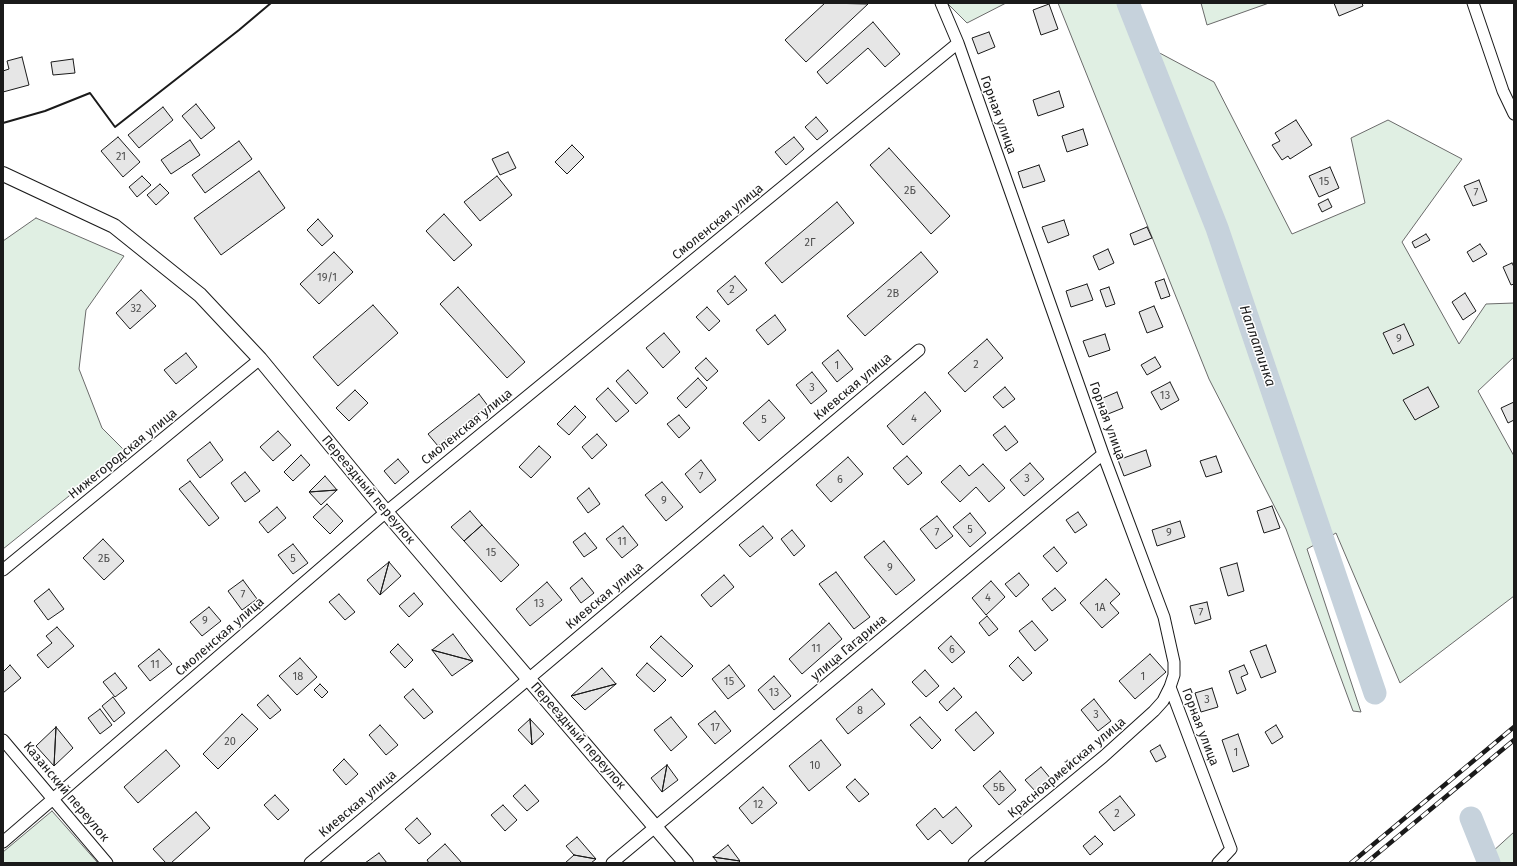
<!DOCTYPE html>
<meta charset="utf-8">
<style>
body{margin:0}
#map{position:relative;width:1517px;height:866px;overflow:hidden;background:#fff;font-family:"Fira Sans",sans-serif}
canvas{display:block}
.frame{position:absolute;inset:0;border:4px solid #1a1a1a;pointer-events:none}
</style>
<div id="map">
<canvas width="1517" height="866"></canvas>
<div class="frame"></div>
</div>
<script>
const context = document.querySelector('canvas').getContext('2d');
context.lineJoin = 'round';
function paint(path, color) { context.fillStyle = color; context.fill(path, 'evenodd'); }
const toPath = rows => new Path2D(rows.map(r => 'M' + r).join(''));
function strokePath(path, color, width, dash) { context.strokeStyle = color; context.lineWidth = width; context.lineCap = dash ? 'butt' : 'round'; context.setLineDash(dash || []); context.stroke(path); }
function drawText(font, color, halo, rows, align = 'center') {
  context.font = font + ' "Fira Sans",sans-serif'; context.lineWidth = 3; context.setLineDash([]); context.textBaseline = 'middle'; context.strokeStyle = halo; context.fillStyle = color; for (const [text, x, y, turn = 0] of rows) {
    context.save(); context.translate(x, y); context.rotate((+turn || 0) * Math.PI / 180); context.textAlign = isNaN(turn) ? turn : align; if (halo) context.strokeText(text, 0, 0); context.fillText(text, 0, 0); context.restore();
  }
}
const green = toPath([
 [947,3,1006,3,967,23,947,3],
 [1058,3,1137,3,1154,50,1214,82,1292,234,1365,203,1351,138,1388,120,1462,159,1402,242,1459,344,1486,304,1514,303,1514,357,1478,391,1514,456,1514,596,1400,683,1336,533,1307,549,1361,712,1353,711,1286,529,1209,379,1058,3],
 [1201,3,1269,3,1207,25,1201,3],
 [36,218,124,256,86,310,79,369,102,428,125,451,3,549,3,241,36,218],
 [52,811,98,863,3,863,3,852,52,811],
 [1514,832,1514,863,1480,863,1514,832]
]);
paint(green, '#e0efe3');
strokePath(green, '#6a6a6a', 1);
strokePath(toPath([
 [1128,3,1217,228,1375,693],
 [1471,818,1489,863]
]), '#c6d2dc', 23);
const building = toPath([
 [825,3,868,4,806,62,785,40,825,3],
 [1334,3,1362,3,1363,6,1339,16,1334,3],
 [1049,4,1058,29,1041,35,1033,10,1049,4],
 [873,22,900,54,885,67,868,48,827,84,817,72,873,22],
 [989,32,995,47,978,54,972,38,989,32],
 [22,57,29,85,3,92,3,71,9,69,7,61,22,57],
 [73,59,75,73,53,75,51,62,73,59],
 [1059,91,1064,107,1038,116,1033,100,1059,91],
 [196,104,215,128,201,139,182,116,196,104],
 [163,107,173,120,139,148,128,135,163,107],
 [816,117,828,131,817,140,805,127,816,117],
 [1296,120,1312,145,1290,159,1288,156,1282,160,1272,145,1280,141,1275,133,1296,120],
 [1083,129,1088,145,1067,152,1062,136,1083,129],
 [118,137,140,162,123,177,101,151,118,137],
 [794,137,804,149,786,165,775,152,794,137],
 [190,140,200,155,171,174,161,160,190,140],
 [239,141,252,159,205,193,192,175,239,141],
 [572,145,584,157,567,174,555,162,572,145],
 [889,148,950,216,931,234,870,165,889,148],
 [508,152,516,168,500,175,492,159,508,152],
 [1039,165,1045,181,1023,188,1018,172,1039,165],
 [1330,167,1339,188,1319,197,1309,176,1330,167],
 [259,171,285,208,221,255,194,218,259,171],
 [142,176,151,185,137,197,129,187,142,176],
 [497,176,512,195,480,221,464,202,497,176],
 [1479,180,1487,201,1473,206,1464,186,1479,180],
 [160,184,169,193,156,205,147,195,160,184],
 [1328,199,1332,207,1322,212,1318,204,1328,199],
 [837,202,854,223,782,283,765,263,837,202],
 [444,214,472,245,454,261,426,231,444,214],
 [318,219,333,236,322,246,307,230,318,219],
 [1064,220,1069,235,1048,243,1042,227,1064,220],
 [1147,227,1152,238,1134,245,1130,234,1147,227],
 [1426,234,1430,240,1415,248,1412,242,1426,234],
 [1480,244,1487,254,1473,262,1467,252,1480,244],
 [1108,249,1114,263,1099,270,1093,256,1108,249],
 [334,252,353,272,319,304,300,284,334,252],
 [921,252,938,272,865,336,847,316,921,252],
 [1512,263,1514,267,1514,284,1511,285,1503,267,1512,263],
 [735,276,747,290,728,305,717,291,735,276],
 [1164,279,1170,296,1161,299,1155,282,1164,279],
 [1087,284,1093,300,1071,307,1066,291,1087,284],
 [458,287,525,362,507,378,440,304,458,287],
 [1109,287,1115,304,1106,307,1100,290,1109,287],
 [141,290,156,306,130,329,116,313,141,290],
 [1465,293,1476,311,1463,320,1452,302,1465,293],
 [373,305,398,333,338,386,313,357,373,305],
 [1154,306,1163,327,1147,333,1139,312,1154,306],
 [707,307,720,321,709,331,696,317,707,307],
 [775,315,786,330,768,345,756,330,775,315],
 [1404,324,1414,345,1393,354,1383,333,1404,324],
 [664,333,680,352,663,368,646,348,664,333],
 [1105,334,1110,350,1089,357,1083,341,1105,334],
 [987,339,1003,358,965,392,948,373,987,339],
 [838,350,853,369,837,382,822,363,838,350],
 [186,353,197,367,176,384,164,370,186,353],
 [1155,357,1161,367,1147,375,1141,365,1155,357],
 [706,358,718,371,707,381,695,368,706,358],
 [628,370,648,393,636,404,616,381,628,370],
 [812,372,827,391,811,404,796,385,812,372],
 [698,378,707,388,686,408,677,398,698,378],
 [1170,382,1179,400,1161,410,1151,392,1170,382],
 [1005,387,1015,399,1003,408,993,397,1005,387],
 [1428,387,1439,407,1415,420,1403,400,1428,387],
 [608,388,629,411,616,422,596,399,608,388],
 [355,390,368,403,349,421,336,408,355,390],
 [925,392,941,411,903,445,887,426,925,392],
 [1117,392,1123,408,1103,416,1096,401,1117,392],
 [479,394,488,406,438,446,428,434,479,394],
 [769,400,785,418,759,441,743,423,769,400],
 [1514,402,1514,420,1508,423,1501,408,1514,402],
 [575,406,586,417,569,435,557,424,575,406],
 [679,415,690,428,679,438,667,424,679,415],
 [1005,426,1018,442,1006,451,993,435,1005,426],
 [278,431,291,445,273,461,260,447,278,431],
 [597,434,607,445,592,459,582,447,597,434],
 [210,442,223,460,200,478,187,460,210,442],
 [539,446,551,457,531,478,519,467,539,446],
 [1146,450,1151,466,1124,476,1118,460,1146,450],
 [301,455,310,465,293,481,284,472,301,455],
 [907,456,922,473,908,485,893,468,907,456],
 [1216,456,1222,472,1206,477,1200,461,1216,456],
 [848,457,863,474,831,502,816,485,848,457],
 [398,459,409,472,395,484,384,471,398,459],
 [701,460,716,480,700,493,685,474,701,460],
 [1030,463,1044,479,1024,496,1010,480,1030,463],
 [983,464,1005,488,989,502,976,487,960,502,941,482,960,465,969,476,983,464],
 [245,472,260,491,245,502,231,483,245,472],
 [325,476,337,490,309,492,325,476],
 [190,481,219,518,209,526,179,489,190,481],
 [662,482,683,507,666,521,645,495,662,482],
 [589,488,600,504,588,513,577,498,589,488],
 [337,490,321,505,309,492,337,490],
 [327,504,343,521,330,534,313,517,327,504],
 [1272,506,1280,528,1264,533,1257,511,1272,506],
 [277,507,286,518,268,533,259,522,277,507],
 [470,511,482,525,464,541,451,527,470,511],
 [1078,512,1087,525,1075,533,1066,520,1078,512],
 [970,513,986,533,970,547,953,527,970,513],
 [937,516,953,536,936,549,920,529,937,516],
 [1180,521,1185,537,1157,546,1152,530,1180,521],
 [482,525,519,565,501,582,464,541,482,525],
 [623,526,638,545,622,558,606,539,623,526],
 [763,526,773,538,750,557,739,545,763,526],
 [792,530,805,546,794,556,781,539,792,530],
 [585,533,597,548,584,557,573,542,585,533],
 [103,539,124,561,104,580,83,558,103,539],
 [884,541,915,580,896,595,864,557,884,541],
 [293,544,308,563,293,574,278,555,293,544],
 [1054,547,1067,563,1057,572,1043,556,1054,547],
 [389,562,380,595,367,580,389,562],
 [389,562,401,576,380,595,389,562],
 [1237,563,1244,591,1228,596,1220,568,1237,563],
 [836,572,870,617,854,629,819,584,836,572],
 [1019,573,1029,585,1016,597,1005,584,1019,573],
 [724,575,734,587,711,607,701,595,724,575],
 [582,578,594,593,581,603,570,588,582,578],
 [1106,579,1120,594,1110,603,1119,613,1102,628,1080,603,1106,579],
 [243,580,257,599,242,610,228,591,243,580],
 [991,581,1005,597,986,615,972,598,991,581],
 [547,582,562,600,530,626,516,609,547,582],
 [1055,588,1066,600,1052,611,1042,599,1055,588],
 [49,589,64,609,48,620,34,601,49,589],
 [414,593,423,604,409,617,399,606,414,593],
 [339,594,355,612,345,620,329,602,339,594],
 [1207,602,1211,619,1195,624,1190,606,1207,602],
 [209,607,221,621,202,636,190,622,209,607],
 [987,616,998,629,989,636,979,623,987,616],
 [1032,621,1048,640,1035,651,1019,631,1032,621],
 [829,623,842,639,802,674,789,659,829,623],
 [57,627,74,646,48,668,37,655,52,643,46,636,57,627],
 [453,634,473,661,432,650,453,634],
 [661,636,693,666,682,677,650,647,661,636],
 [951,636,965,652,952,663,938,648,951,636],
 [398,644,413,660,405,668,390,652,398,644],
 [1266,645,1276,672,1261,678,1250,651,1266,645],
 [159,649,172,664,150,681,138,666,159,649],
 [432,650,473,661,452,676,432,650],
 [1150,654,1166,672,1135,699,1119,681,1150,654],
 [1018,657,1032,673,1023,681,1009,666,1018,657],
 [300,658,317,677,297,695,279,676,300,658],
 [647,663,666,680,654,692,636,675,647,663],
 [10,665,21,678,3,693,3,672,10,665],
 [729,665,745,686,728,699,712,679,729,665],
 [1244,665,1248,674,1241,677,1246,690,1237,694,1229,671,1244,665],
 [602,668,616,684,571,696,602,668],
 [925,670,939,686,926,697,912,682,925,670],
 [115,673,127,688,115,697,103,682,115,673],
 [774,676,791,696,774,710,758,690,774,676],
 [320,684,328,692,322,698,314,690,320,684],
 [616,684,585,710,571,696,616,684],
 [954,688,962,697,947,711,939,702,954,688],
 [1212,688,1218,707,1201,712,1195,693,1212,688],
 [413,689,433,712,424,719,404,697,413,689],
 [872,689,885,704,848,734,836,719,872,689],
 [268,695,281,710,270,719,257,705,268,695],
 [113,697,125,713,114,722,102,706,113,697],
 [1094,699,1111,721,1098,731,1081,710,1094,699],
 [100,709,112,725,100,734,88,718,100,709],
 [715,711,731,731,715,744,698,724,715,711],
 [976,712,994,733,974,751,955,730,976,712],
 [242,714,258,729,218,769,203,754,242,714],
 [671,717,687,737,671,751,654,730,671,717],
 [920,717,941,740,932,749,910,725,920,717],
 [530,719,544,734,532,745,530,719],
 [530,719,532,745,518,730,530,719],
 [380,725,398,745,386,755,369,735,380,725],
 [1276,725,1283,737,1272,744,1265,732,1276,725],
 [56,727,73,748,54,766,56,727],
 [56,727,54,766,36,746,56,727],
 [1238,734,1249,766,1233,772,1222,740,1238,734],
 [821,740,841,765,809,791,789,766,821,740],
 [1160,745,1166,757,1156,762,1150,751,1160,745],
 [166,750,180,766,138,803,124,787,166,750],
 [344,759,358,774,346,785,333,770,344,759],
 [667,765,678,780,662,792,667,765],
 [667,765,662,792,651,778,667,765],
 [1041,767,1051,779,1036,792,1025,780,1041,767],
 [1000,771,1016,790,999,805,983,786,1000,771],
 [855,779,869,794,859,802,846,787,855,779],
 [525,785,539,801,527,811,513,796,525,785],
 [763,787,777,803,752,824,739,808,763,787],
 [275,795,289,810,278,820,264,805,275,795],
 [1120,796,1135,815,1114,831,1099,812,1120,796],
 [503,805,517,820,505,831,491,815,503,805],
 [956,807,972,826,952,844,940,830,928,840,916,825,935,808,943,818,956,807],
 [196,812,210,828,171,863,166,863,153,849,196,812],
 [417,818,431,834,419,844,405,829,417,818],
 [1095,836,1103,844,1090,855,1083,846,1095,836],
 [577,837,596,859,574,855,566,846,577,837],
 [445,844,462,863,429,863,427,860,445,844],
 [728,845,740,861,713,857,728,845],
 [379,853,387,863,365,863,379,853],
 [574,855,596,859,591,863,565,863,574,855],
 [713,857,740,861,738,863,718,863,713,857]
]);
paint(building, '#e6e6e6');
strokePath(building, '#1a1a1a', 1);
const minor = toPath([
 [941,3,958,43,1103,454,1164,617,1174,662,1174,675,1170,687,1163,701,1154,711,1103,757,974,863],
 [1473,3,1503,91,1514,114],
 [3,570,260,359],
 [1170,687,1231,849,1218,863],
 [3,740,107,863],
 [3,842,386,512,958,43],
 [310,863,919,350],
 [612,863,1103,454]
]);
const tertiary = toPath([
 [3,174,114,226,200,295,260,359,386,512,686,863]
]);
strokePath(minor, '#1a1a1a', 13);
strokePath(tertiary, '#1a1a1a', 16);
strokePath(minor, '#fff', 11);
strokePath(tertiary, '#fff', 14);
const rail = toPath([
 [1351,863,1514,727],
 [1366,863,1514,740]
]);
strokePath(rail, '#1a1a1a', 4.5);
strokePath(rail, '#fff', 3, [9]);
strokePath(toPath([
 [3,123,45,111,90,93,115,127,239,30,271,3]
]), '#1a1a1a', 2);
drawText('11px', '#4d4d4d', null, [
 ["21",121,157],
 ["15",1324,182],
 ["2Б",910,191],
 ["7",1476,193],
 ["2Г",810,243],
 ["19/1",327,278],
 ["2",732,290],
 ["2В",893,294],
 ["32",136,309],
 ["9",1399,339],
 ["2",976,365],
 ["1",837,366],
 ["3",812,388],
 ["13",1165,396],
 ["4",914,419],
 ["5",764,420],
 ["7",701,477],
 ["3",1027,479],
 ["6",840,480],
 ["9",664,501],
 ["5",970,530],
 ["7",937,533],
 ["9",1169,533],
 ["11",622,542],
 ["15",491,553],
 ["2Б",104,559],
 ["5",293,559],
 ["9",890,568],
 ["7",243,595],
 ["4",988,598],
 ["13",539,604],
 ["1A",1100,608],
 ["7",1201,613],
 ["9",205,621],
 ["11",816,649],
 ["6",952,650],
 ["11",155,665],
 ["18",298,677],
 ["1",1143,677],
 ["15",729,682],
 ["13",774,693],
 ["3",1207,700],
 ["8",860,711],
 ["3",1096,715],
 ["17",715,728],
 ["20",230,742],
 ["1",1236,753],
 ["10",815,766],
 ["5Б",999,788],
 ["12",758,805],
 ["2",1117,814]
]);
drawText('13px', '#1a1a1a', '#fff', [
 ["Горная улица",998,115,70],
 ["Смоленская улица",718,222,-39],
 ["Киевская улица",853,387,-40],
 ["Горная улица",1107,421,70],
 ["Смоленская улица",467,427,-39],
 ["Нижегородская улица",123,454,-39],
 ["Переездный переулок",368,490,50],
 ["Киевская улица",605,596,-40],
 ["Смоленская улица",220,637,-41],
 ["улица Гагарина",849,648,-40],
 ["Горная улица",1200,727,69],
 ["Переездный переулок",578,736,49],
 ["Красноармейская улица",1067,768,-40],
 ["Казанский переулок",66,792,50],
 ["Киевская улица",358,804,-40]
]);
drawText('italic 14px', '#1a1a1a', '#fff', [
 ["Наплатинка",1257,346,71]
]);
</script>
